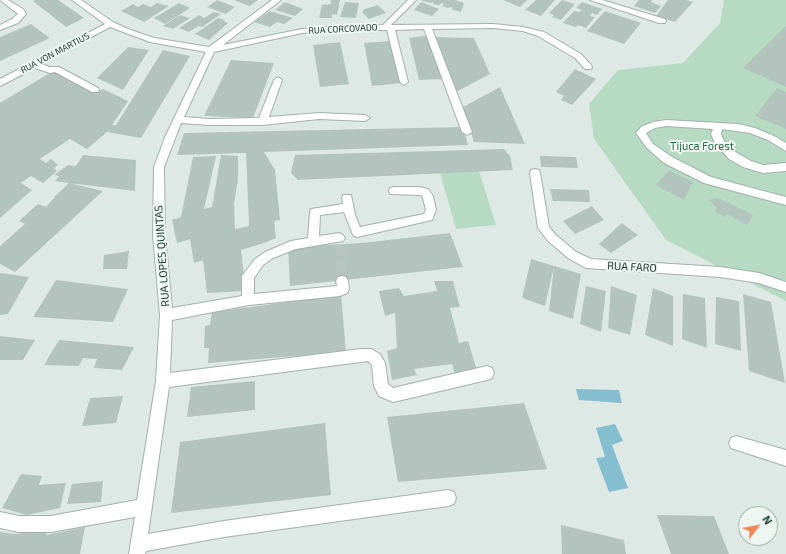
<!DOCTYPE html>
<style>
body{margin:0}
#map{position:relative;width:786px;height:554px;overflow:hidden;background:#dee9e5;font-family:"Exo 2",sans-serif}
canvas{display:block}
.north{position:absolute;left:738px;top:506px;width:40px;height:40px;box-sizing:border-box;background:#eef6f2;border:1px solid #9baaa6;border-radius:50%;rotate:58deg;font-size:11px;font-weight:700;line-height:16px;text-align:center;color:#1f3933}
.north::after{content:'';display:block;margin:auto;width:14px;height:18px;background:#f18554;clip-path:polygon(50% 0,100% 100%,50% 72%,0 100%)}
</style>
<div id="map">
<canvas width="786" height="554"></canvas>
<div class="north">N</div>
</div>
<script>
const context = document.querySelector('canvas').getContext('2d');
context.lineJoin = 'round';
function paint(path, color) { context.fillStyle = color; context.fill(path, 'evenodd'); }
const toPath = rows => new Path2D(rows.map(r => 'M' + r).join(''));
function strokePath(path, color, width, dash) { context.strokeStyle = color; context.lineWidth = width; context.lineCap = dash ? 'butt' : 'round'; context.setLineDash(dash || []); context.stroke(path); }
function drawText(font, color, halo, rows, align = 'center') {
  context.font = font + ' "Exo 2",sans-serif'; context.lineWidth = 4; context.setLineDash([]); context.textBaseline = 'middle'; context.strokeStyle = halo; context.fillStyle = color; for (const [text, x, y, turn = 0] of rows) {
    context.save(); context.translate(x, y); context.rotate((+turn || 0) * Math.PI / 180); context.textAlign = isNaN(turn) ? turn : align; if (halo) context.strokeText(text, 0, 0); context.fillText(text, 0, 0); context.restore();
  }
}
paint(toPath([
 [724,0,786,0,786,301,666,240,594,139,589,104,618,70,683,63,720,23],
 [479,171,496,225,456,229,440,173]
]), '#b6dbc2');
paint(toPath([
 [576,389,619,390,622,403,579,400],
 [615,424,623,441,612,445,628,488,609,492,596,458,605,457,596,428]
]), '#85bfcf');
paint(toPath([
 [35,0,58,0,84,18,66,27,33,1],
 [217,0,235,7,226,14,207,7],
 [234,0,258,0,250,6],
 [331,0,340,0,337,15,332,14,332,18,319,18,322,5,331,4],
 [420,0,455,0,464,3,461,12,451,9,453,8,450,7,448,8,442,6,444,4,442,3,439,5,433,4,434,3,432,2,430,3],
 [503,0,527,0,520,7],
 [536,0,555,0,541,16,525,10],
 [562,0,575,4,561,20,552,17,554,15,549,13],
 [639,0,652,0,651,2,661,6,655,13,634,6],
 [668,0,686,0,693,2,675,22,656,16],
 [285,2,303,9,295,16,275,10],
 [345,2,359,3,356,18,340,17],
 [421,2,439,9,432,16,414,10],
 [582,2,602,9,597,15,592,13,590,16,595,17,586,28,578,25,576,27,563,23,574,11,579,12,582,10,576,8],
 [157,3,169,6,144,22,121,11,133,4,138,7,143,4,151,7],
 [179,3,190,8,165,24,154,18],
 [378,5,386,13,369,19,362,12,364,12,362,10],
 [270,11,293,18,284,24,277,22,270,27,254,22],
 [605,11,641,23,624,44,587,31],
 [214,12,221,14,202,27,198,26,189,32,179,28,199,15,204,18],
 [180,15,190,18,173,29,163,26],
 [218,18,225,20,223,21,228,23,209,40,195,34],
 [31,24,50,38,0,61,0,37],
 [786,26,786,87,743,68],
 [430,35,444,79,419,80,409,38],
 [435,37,474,38,490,74,456,92],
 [391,41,403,83,372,86,364,43],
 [340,42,349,84,320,87,313,45],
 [128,47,149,50,123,90,97,78],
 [163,50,190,56,141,138,107,132,87,149,70,139,40,159,46,163,51,159,58,165,54,168,57,171,43,183,31,176,21,183,32,190,0,218,0,103,53,71,95,93,103,89,128,101,112,125,116,125],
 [231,60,274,63,253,118,204,116],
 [575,69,596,79,572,105,561,100,564,96,556,92],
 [500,87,525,144,474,142,463,107],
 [777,88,786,92,786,129,755,116],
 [463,127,468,145,264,152,275,170,280,220,274,221,276,238,264,243,241,250,246,291,207,293,203,260,194,263,190,239,177,243,172,220,181,217,193,157,216,156,204,209,212,207,221,155,238,156,238,178,234,204,235,229,249,226,246,153,177,155,184,133],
 [504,149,510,156,513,170,298,180,291,173,295,155],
 [83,155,136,160,135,191,69,183,103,191,15,272,0,264,0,246,25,224,19,221,38,204,46,207,55,197,54,197,69,183,55,181,59,176,54,175,68,165,76,166],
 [540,156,576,157,578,168,541,167],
 [669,170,693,182,684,200,656,185],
 [550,189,589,190,590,202,553,201],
 [718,198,753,215,747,225,727,214,725,217,716,212,716,207,709,200],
 [592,206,604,220,575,234,563,221],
 [622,223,638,235,611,253,599,244],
 [450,233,463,267,290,286,288,247,362,243],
 [129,251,127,269,103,269,104,255],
 [531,259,581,274,573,319,549,311,554,266,545,306,522,298],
 [0,273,29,277,8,314,0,315],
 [56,280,128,289,113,322,33,317],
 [434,281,453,281,460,307,450,308,459,343,468,341,477,371,455,374,452,364,414,369,417,375,392,380,387,351,397,348,395,313,385,316,379,291,399,288,404,296,437,291],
 [586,286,606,291,601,332,580,324],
 [611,286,637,295,630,335,608,328],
 [653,288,673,296,673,346,645,335],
 [683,294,705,298,707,348,682,339],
 [743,294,771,302,785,383,749,371],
 [341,295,346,352,208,363,209,348,204,348,205,326,210,325,212,312],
 [716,297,739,301,741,351,715,344],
 [0,336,35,340,23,360,0,360],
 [59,340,134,347,122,370,94,368,97,359,83,358,79,366,44,365],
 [255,381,255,410,187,417,191,387],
 [123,396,116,423,82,426,90,398],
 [524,403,547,469,398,482,387,417],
 [325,423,331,495,171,513,180,442],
 [21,474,42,476,39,485,66,483,60,508,27,515,2,508],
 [103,481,101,502,67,504,72,484],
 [657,515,714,516,729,554,671,554],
 [561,525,624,540,626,554,562,554],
 [85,527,80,554,0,554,0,532,15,534,47,531,46,535]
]), '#b3c4be');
strokePath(toPath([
 [341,245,342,281]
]), '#b8c6c1', 11, [11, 5.5]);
const minor = toPath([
 [0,0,8,0,23,9,26,14,18,23,0,30,0,25,12,19,18,14,0,0],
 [72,0,81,0,113,22,128,29,154,38,209,47,272,0,281,0,223,45,302,29,335,26,383,25,408,0,416,0,391,25,493,24,523,27,544,32,581,54,591,65,592,67,591,69,585,69,575,58,538,36,523,31,493,28,432,29,472,132,467,135,462,132,424,29,395,30,408,82,404,85,400,82,387,30,335,30,302,33,214,52,184,117,209,119,259,118,274,80,278,77,282,80,269,117,319,113,365,115,370,118,365,121,319,119,262,125,209,125,181,123,164,167,165,235,172,308,242,296,242,276,255,259,265,252,291,241,308,238,310,212,311,209,343,204,342,198,343,195,351,195,355,215,360,227,424,214,426,210,423,198,421,195,390,194,389,191,390,188,394,187,419,187,428,189,433,196,436,210,432,220,357,237,353,235,344,212,320,215,319,236,339,233,343,235,345,238,343,241,296,249,273,258,263,265,254,278,254,294,337,286,336,281,338,277,342,276,346,277,348,281,349,289,347,293,340,296,249,305,172,320,170,373,361,349,371,349,380,354,385,363,388,384,393,388,487,366,492,368,494,373,492,378,487,380,393,402,379,396,374,386,372,365,368,361,169,387,148,534,224,521,448,490,454,492,456,498,454,504,448,506,224,537,146,551,145,554,129,554,135,517,51,532,19,532,0,528,0,512,19,516,51,516,137,500,156,381,160,315,153,235,154,167,166,135,206,52,150,42,110,27,41,64,50,67,59,67,98,88,99,90,98,92,92,92,55,72,50,73,35,68,0,86,0,79,105,24,72,0],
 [590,0,602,0,665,19,666,21,665,23,659,23,590,0],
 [666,120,738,124,755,128,774,136,786,143,786,151,768,140,750,133,722,129,721,134,724,141,737,153,751,161,763,165,786,163,786,171,763,173,743,167,729,159,715,143,711,134,713,129,666,126,655,128,646,133,653,144,672,157,711,177,786,197,786,205,704,183,664,163,647,148,636,133,641,127,653,122,666,120],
 [535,169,539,170,540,173,549,227,556,235,576,252,591,259,720,267,759,273,786,282,786,292,759,283,720,277,586,268,568,258,548,241,538,228,530,173,531,170,535,169],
 [736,436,786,450,786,466,731,448,729,443,731,438,736,436]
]);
strokePath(minor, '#a1b1ac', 2);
paint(minor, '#fff');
drawText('9px', '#1f3933', '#eef6f2', [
 ["RUA CORCOVADO",343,29,-3],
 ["RUA VON MARTIUS",55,53,-28]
]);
drawText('11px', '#2a6f49', '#eef6f2', [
 ["Tijuca Forest",702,146]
]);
drawText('11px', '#1f3933', '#eef6f2', [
 ["RUA LOPES QUINTAS",162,256,-94],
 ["RUA FARO",632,267,3]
]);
</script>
